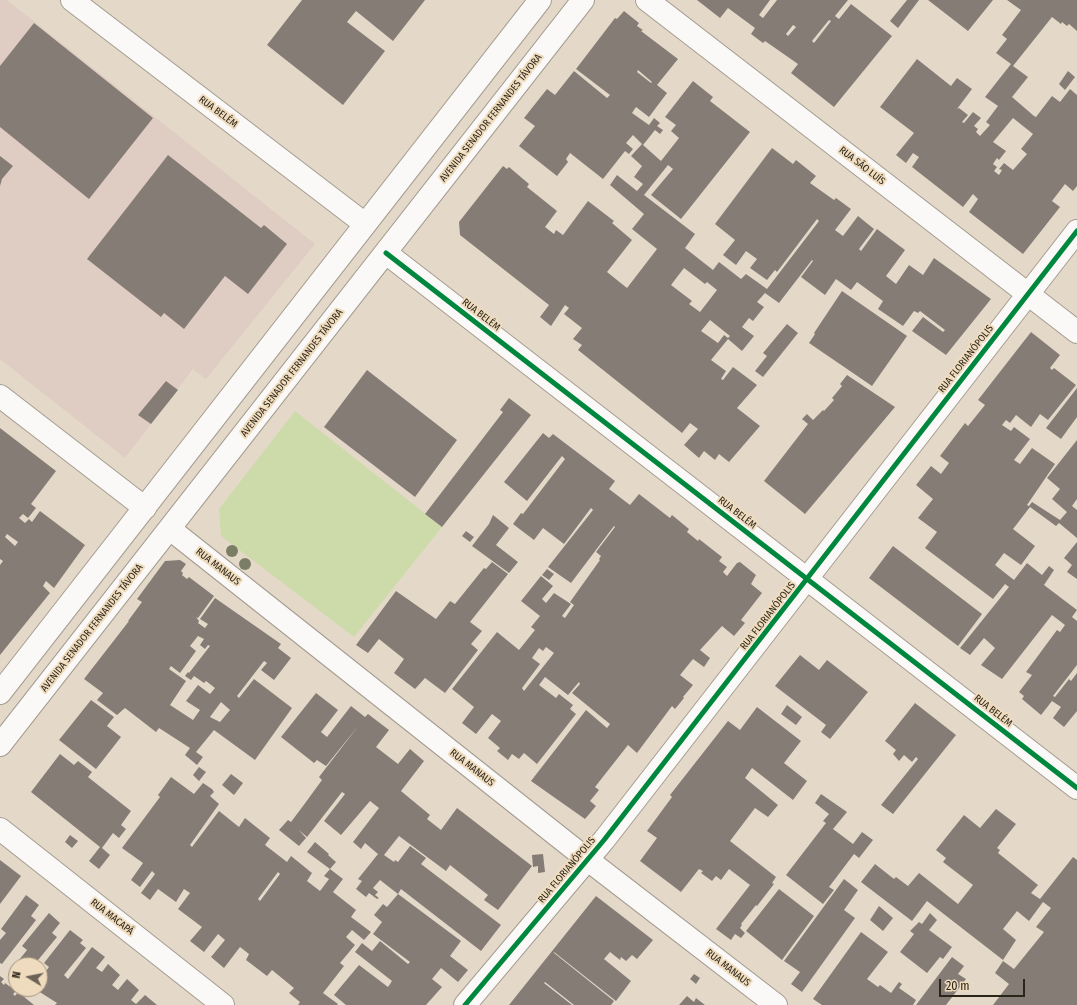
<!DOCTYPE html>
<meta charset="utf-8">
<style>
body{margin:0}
#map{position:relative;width:1077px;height:1005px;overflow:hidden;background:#e4d9c9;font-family:"Fira Sans Condensed",sans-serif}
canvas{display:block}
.north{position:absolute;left:8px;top:957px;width:40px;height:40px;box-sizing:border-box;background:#efdcbe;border:1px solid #a1927c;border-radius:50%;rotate:280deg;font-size:11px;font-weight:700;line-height:16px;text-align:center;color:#2b2418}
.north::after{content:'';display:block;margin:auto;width:14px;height:18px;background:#6c6356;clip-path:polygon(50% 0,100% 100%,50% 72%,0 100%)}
.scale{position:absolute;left:939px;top:979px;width:86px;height:18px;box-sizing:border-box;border:2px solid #2b2418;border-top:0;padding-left:5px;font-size:12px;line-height:14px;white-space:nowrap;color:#2b2418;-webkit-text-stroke:3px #efdcbe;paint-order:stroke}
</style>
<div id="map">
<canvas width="1077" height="1005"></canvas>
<div class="north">N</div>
<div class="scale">20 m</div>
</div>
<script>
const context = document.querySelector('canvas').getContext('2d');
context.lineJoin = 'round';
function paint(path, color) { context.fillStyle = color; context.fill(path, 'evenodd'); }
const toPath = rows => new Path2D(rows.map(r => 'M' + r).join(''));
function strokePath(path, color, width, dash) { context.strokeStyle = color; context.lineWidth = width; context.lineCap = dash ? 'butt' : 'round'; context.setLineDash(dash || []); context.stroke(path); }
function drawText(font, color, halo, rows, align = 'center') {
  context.font = font + ' "Fira Sans Condensed",sans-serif'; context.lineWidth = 4; context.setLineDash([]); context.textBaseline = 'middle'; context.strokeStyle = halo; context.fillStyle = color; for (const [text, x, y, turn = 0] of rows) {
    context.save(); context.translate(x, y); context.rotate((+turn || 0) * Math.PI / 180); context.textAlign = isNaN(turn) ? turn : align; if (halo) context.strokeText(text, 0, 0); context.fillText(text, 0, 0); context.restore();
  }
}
paint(toPath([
 [0,0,7,0,315,244,206,379,193,369,125,458,0,359]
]), '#dfccc2');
paint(toPath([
 [295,411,442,527,354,637,221,536,219,509]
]), '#cddaaa');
paint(toPath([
 [302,0,425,0,393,41,356,11,347,22,385,51,343,105,267,45],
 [697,0,770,0,759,15,763,18,777,0,848,0,835,16,839,19,851,4,892,36,834,107,791,73,798,64,765,41,763,43,751,34,755,28,728,8,720,18],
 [829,20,831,21,814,43,812,41],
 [793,25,796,27,788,36,786,34],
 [907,0,919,0,898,28,890,21],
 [928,0,993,0,968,31],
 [1007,0,1077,0,1077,31,1069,24,1067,26,1062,22,1061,24,1052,17,1013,66,1028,77,1012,97,1034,116,1036,117,1052,96,1060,102,1070,89,1077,95,1077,186,1073,191,1065,184,1052,201,1060,207,1023,254,969,212,978,199,973,194,963,207,912,167,919,157,913,153,906,163,896,155,914,133,880,107,917,59,951,86,957,78,972,89,957,109,959,108,968,115,962,122,964,123,973,112,981,118,974,126,978,129,976,132,980,136,990,125,986,122,998,106,985,97,1011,64,996,53,1007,39,1002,35,1021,10],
 [1013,118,1033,134,1021,149,1027,154,1013,170,1004,163,999,169,1002,170,999,175,994,171,997,167,993,164,997,158,999,160,1006,151,993,142],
 [624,11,639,23,637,26,643,30,641,31,678,59,657,85,667,93,649,117,636,107,632,113,649,125,654,118,660,123,657,126,663,130,660,134,655,130,643,145,661,161,679,138,671,131,676,125,665,117,693,81,713,97,710,101,750,132,681,219,651,195,673,169,668,165,644,195,695,234,685,248,713,270,719,262,741,279,746,274,767,289,819,221,817,219,777,272,775,270,767,280,750,268,757,259,746,251,736,265,723,255,735,240,715,224,772,148,793,164,796,160,816,176,810,183,834,200,836,198,851,209,835,230,843,236,858,216,874,229,859,249,861,251,877,229,905,250,886,276,896,284,909,265,923,275,934,258,991,299,946,355,912,331,923,317,943,332,945,330,920,311,918,313,914,311,903,326,878,309,883,301,857,282,851,290,836,279,825,295,801,277,813,261,812,260,779,303,765,293,757,302,764,307,753,321,749,318,742,327,754,336,742,351,728,339,711,360,726,371,721,379,723,380,733,367,757,385,737,408,760,426,729,462,719,454,715,460,704,451,699,458,684,445,698,429,690,423,682,433,578,350,582,345,573,339,582,328,564,314,569,308,565,305,551,326,540,317,549,305,460,235,459,222,503,166,507,169,509,167,529,184,527,187,557,211,545,227,554,234,556,230,563,235,588,201,614,221,612,223,632,240,607,272,627,288,657,249,632,229,644,214,610,185,617,175,637,191,643,184,634,177,642,166,631,156,642,144,633,135,626,143,633,149,629,154,625,151,603,179,570,153,566,159,568,162,557,176,519,146,535,126,524,118,547,89,555,95,574,71,607,98,610,95,576,69,615,18,617,19],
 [638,70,652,82,651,83,637,72],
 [684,268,705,284,707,282,717,290,700,312,689,304,692,301,671,285],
 [710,320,730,336,728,338,724,335,718,343,701,331],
 [34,23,153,118,89,199,0,127,0,66],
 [1068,71,1075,77,1065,90,1059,84],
 [168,155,261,228,264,225,287,244,248,294,225,276,184,329,164,313,161,317,87,259],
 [0,156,13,166,2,179,0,186],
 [842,291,907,336,872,386,809,343,815,334,814,333],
 [787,324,798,333,763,377,755,371,767,356,763,353],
 [1031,332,1060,355,1050,368,1052,370,1054,368,1076,385,1048,420,1040,414,1031,427,1016,415,1010,423,1006,420,1002,425,1011,431,1014,427,1030,439,1014,460,1020,464,1032,448,1055,464,1027,505,1029,506,1032,502,1060,520,1067,512,1052,499,1060,489,1047,478,1077,440,1077,499,1072,506,1077,510,1077,538,1059,523,1056,526,1030,507,1013,529,1035,546,1021,565,1004,553,995,565,1014,580,1027,563,1042,575,1049,566,1054,570,1044,585,1077,610,1072,617,1077,621,1077,665,1053,696,1055,697,1069,679,1071,681,1077,673,1077,711,1064,727,1053,718,1061,707,1052,701,1041,715,1022,699,1024,696,1019,692,1032,675,1026,672,1057,630,1060,632,1065,625,1052,615,1002,679,981,665,995,648,984,638,970,655,960,648,1009,587,1005,584,993,599,925,548,937,532,918,518,933,499,916,485,931,466,941,474,949,463,940,456,965,423,968,426,985,405,978,400],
 [367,370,457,440,415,497,324,427],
 [847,375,895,407,805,514,764,481,808,424,802,419,807,414,813,420,823,410,824,411,834,400,832,398,842,386,840,384],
 [166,381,178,390,151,424,138,415],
 [1077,388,1077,417,1061,439,1046,428],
 [509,398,531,415,442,527,425,514,503,412,500,410],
 [0,428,56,471,31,504,36,508,28,518,23,514,19,518,25,523,29,519,32,522,40,511,85,545,54,588,46,581,43,586,50,593,0,655,0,565,3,561,0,559],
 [7,534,18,542,15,546,5,537],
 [543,433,549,438,553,434,615,481,609,489,630,505,639,494,670,518,672,515,689,529,687,532,698,541,699,539,722,557,719,561,727,567,723,572,727,576,737,563,740,562,756,575,751,584,762,593,741,620,745,623,734,636,722,626,700,650,710,658,704,667,693,659,680,675,693,685,683,697,684,698,675,709,672,706,637,753,628,745,595,787,599,790,590,801,596,806,585,819,531,781,586,710,607,728,610,724,572,693,580,684,579,682,568,695,545,677,539,685,556,698,559,694,573,705,570,709,576,714,537,764,524,753,519,759,512,754,508,760,497,751,500,748,488,738,501,721,492,714,476,734,462,723,474,707,452,689,497,632,519,650,535,630,531,627,540,616,521,601,541,576,553,586,542,599,546,603,554,593,571,604,562,616,565,618,574,605,570,602,600,560,599,559,601,556,596,552,615,527,614,526,571,583,548,567,593,510,591,508,564,544,543,528,534,540,513,524,521,513,523,514,565,459,562,456,527,501,504,482],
 [546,647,554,653,524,691,522,688,540,664,532,658,539,648,543,651],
 [493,515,509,528,496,545,518,562,509,573,472,546,489,524],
 [466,531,474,537,470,542,462,536],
 [1077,542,1077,579,1067,572,1072,565,1064,558],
 [893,546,982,614,958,646,869,578],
 [180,560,186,564,181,571,183,573,182,575,187,579,189,577,214,596,198,618,196,617,199,621,198,623,205,628,208,624,200,619,215,598,281,644,278,648,291,658,274,680,261,670,267,663,264,661,237,696,239,698,254,679,292,708,255,760,214,730,196,752,203,757,197,765,185,755,190,748,159,728,156,732,125,708,117,715,97,700,103,693,84,679,129,621,128,621,142,602,137,599,165,561],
 [198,636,204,639,200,645,205,649,208,645,210,646,189,673,188,672,185,676,191,680,194,676,204,683,206,681,215,688,210,694,198,685,186,701,200,710,193,720,170,705,186,681,169,669,171,666,180,673,196,651,190,646],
 [221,702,230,710,220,722,210,717],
 [492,562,508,574,470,622,482,631,471,644,478,650,445,693,425,678,415,689,394,673,404,659,379,639,368,653,356,645,396,591,436,619,450,601,455,604,484,568,486,569],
 [547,569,554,574,549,580,542,575],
 [800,655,819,670,827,660,868,692,830,739,821,732,826,725,775,686],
 [316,693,338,710,321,732,327,737,351,706,365,717,368,714,389,730,376,747,398,764,410,749,424,761,401,791,430,815,427,819,441,830,457,808,532,866,498,910,484,900,488,895,450,865,446,871,399,836,384,855,394,862,395,860,398,862,410,846,426,858,421,864,501,925,481,951,401,889,398,894,461,941,450,956,468,970,458,982,441,968,432,979,442,987,426,1005,346,1005,334,995,359,965,388,987,392,981,355,952,362,943,372,951,380,941,408,964,410,962,373,934,382,922,374,915,383,904,387,907,398,894,380,880,373,888,378,892,375,895,379,898,377,899,369,893,366,897,356,889,362,881,358,879,378,854,365,843,361,849,353,842,379,808,370,801,341,835,324,821,345,794,342,792,307,837,299,830,306,838,299,846,279,830,288,820,291,822,303,806,322,780,319,777,359,725,326,766,317,760,314,763,281,737],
 [91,700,114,717,107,726,121,737,96,769,59,740],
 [915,703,956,735,893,814,881,805,918,759,916,757,912,762,904,755,899,761,893,754,896,750,885,741],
 [787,705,802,717,796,725,781,714],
 [757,707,801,741,784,763,807,781,793,800,752,768,745,778,778,805,768,817,755,808,730,841,776,877,772,883,774,884,757,906,756,905,741,924,742,925,740,928,745,933,741,938,735,934,731,940,716,929,750,885,729,869,721,880,716,876,712,881,701,873,703,871,699,869,681,892,640,861,657,838,647,831,672,797,670,795,728,721,740,730],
 [60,754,74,765,78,761,92,772,88,777,131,811,121,825,126,829,119,838,113,833,102,848,110,855,99,869,89,861,100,847,31,792],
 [199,767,206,772,199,781,193,775],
 [231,774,243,783,234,795,222,785],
 [171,777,194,794,203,783,212,789,214,792,210,796,219,804,190,845,192,847,219,811,239,827,245,818,270,838,265,845,287,862,291,856,312,873,307,881,320,891,329,879,324,876,330,869,343,879,333,892,356,910,351,917,371,932,364,940,352,930,346,937,355,945,340,963,344,966,323,993,338,1004,337,1005,298,1005,300,1002,289,993,294,988,272,970,267,976,246,960,249,954,240,947,224,968,211,957,225,940,218,934,204,952,190,941,202,927,178,909,190,893,184,889,176,902,158,889,150,900,141,893,155,874,152,871,140,887,131,880,143,863,122,848,160,797,158,795],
 [278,872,280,874,260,901,258,899],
 [821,794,847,812,833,829,853,844,862,832,873,840,859,858,854,854,829,887,834,890,823,904,786,875,826,823,823,821,829,814,815,803],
 [996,809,1016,824,997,848,1000,850,998,853,1038,885,1031,893,1040,899,1073,857,1077,860,1077,1005,993,1005,1009,984,995,973,1003,961,1014,969,1044,932,1036,927,1051,908,1043,902,1029,921,1017,911,1003,929,1016,940,1003,960,927,901,912,921,861,882,875,864,894,879,896,877,908,886,919,873,958,904,973,885,943,862,946,858,936,850,964,815,980,828],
 [70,835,78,841,72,848,65,842],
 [315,842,329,854,328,855,336,862,330,869,307,852],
 [543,854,545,872,538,873,538,866,533,867,532,855],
 [0,860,21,876,0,904],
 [844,879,858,890,844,910,855,918,802,992,791,984,800,972,784,961],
 [779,889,814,916,782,960,746,931],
 [26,895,39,905,31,916,36,920,2,964,0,963,0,940,6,933,1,929],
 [596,896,653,940,637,959,632,955,626,961,621,957,620,960,610,952,604,959,631,981,616,1001,554,952,554,953,614,1001,611,1005,574,1005,545,982,544,983,572,1005,509,1005],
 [879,906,893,918,883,931,870,920],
 [49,913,60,923,52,933,57,937,34,965,16,965,16,974,11,970,27,950,22,946],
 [930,913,937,920,929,930,952,947,943,959,940,957,927,973,900,952,914,934,910,931,919,922,922,924],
 [70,930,83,940,80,943,86,948,64,975,68,979,92,947,105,957,96,968,102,972,108,964,120,975,112,985,118,990,127,979,139,990,131,1000,136,1004,145,995,157,1005,55,1005,57,1003,35,989,40,989,40,979,49,967,44,963],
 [861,932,888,952,867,979,878,987,880,985,891,993,899,982,902,984,899,988,916,1000,913,1005,822,1005,813,999],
 [952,957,964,966,958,974,966,979,946,1005,916,1005],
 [694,974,700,978,696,984,690,979],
 [0,976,4,979,1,982,4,985,5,983,16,991,13,994,15,996,18,992,34,1005,0,1005],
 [687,996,694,1002,696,998,705,1005,679,1005]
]), '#867c76');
const minor = toPath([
 [72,0,365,224],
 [647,0,1077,332],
 [386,253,1077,788],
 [0,396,145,508],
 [170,529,588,860,776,1005],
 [0,829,223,1005],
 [465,1005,604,840,1077,231]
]);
const primary = toPath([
 [0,693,540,0],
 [0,745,583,0]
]);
strokePath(minor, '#a49c90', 24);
strokePath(primary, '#a49c90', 24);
strokePath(minor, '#fbf9f7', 22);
strokePath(primary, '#fbf9f7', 22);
strokePath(toPath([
 [386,253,1077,788],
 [465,1005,604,840,1077,231]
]), '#00873e', 5);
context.fillStyle = '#7b7e64';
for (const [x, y] of [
 [232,551],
 [245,564]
]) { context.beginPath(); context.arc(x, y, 6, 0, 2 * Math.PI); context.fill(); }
drawText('10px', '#2b2418', '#efdcbe', [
 ["RUA BELÉM",218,112,37],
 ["AVENIDA SENADOR FERNANDES TÁVORA",491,118,-52],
 ["RUA SÃO LUÍS",862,166,38],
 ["RUA BELÉM",481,315,38],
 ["RUA FLORIANÓPOLIS",966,359,-52],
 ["AVENIDA SENADOR FERNANDES TÁVORA",292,373,-52],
 ["RUA BELÉM",737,513,38],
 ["RUA MANAUS",218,567,38],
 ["RUA FLORIANÓPOLIS",768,616,-52],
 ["AVENIDA SENADOR FERNANDES TÁVORA",92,628,-52],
 ["RUA BELÉM",993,711,38],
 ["RUA MANAUS",472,768,38],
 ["RUA FLORIANÓPOLIS",567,870,-50],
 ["RUA MACAPÁ",112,917,38],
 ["RUA MANAUS",728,968,38]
]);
</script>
